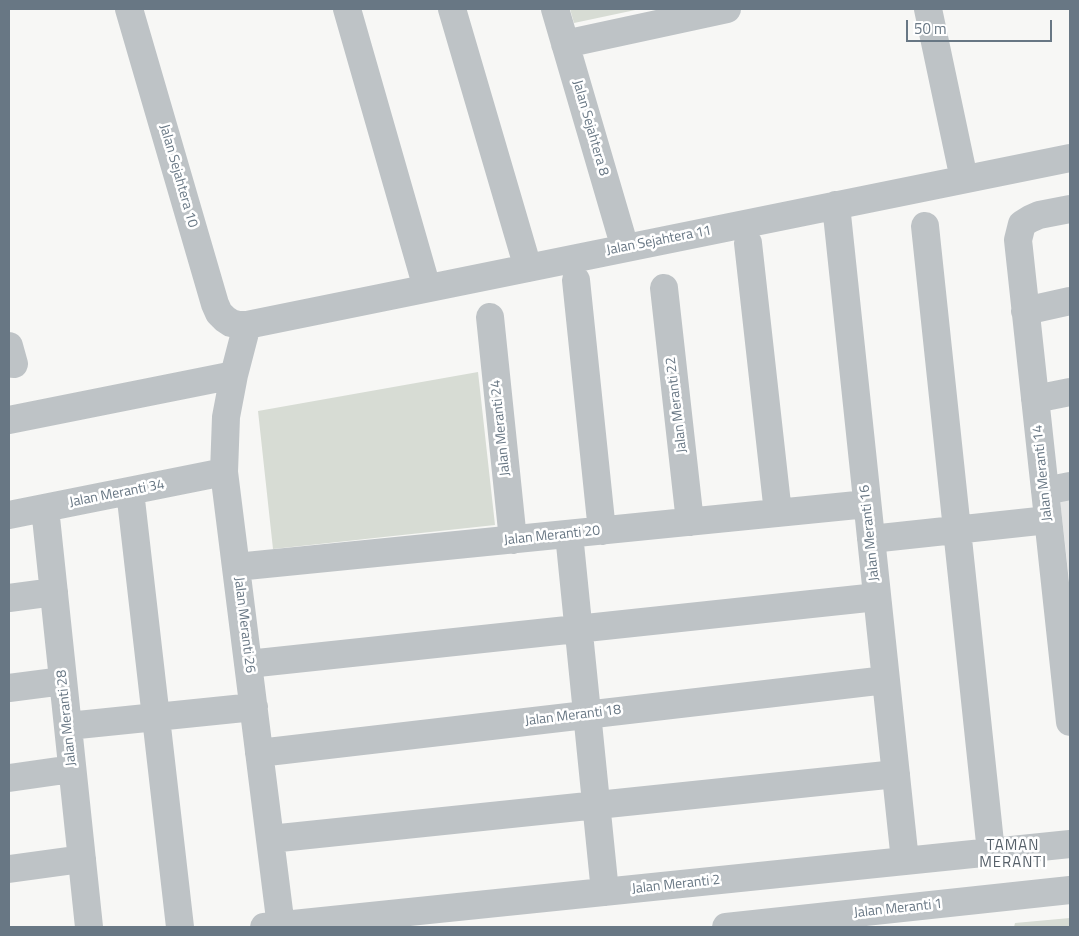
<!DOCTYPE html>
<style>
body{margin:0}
#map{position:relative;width:1079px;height:936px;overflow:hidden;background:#f7f7f5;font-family:"Titillium Web",sans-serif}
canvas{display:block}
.frame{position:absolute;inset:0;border:10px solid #687784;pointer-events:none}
.scale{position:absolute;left:906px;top:20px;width:146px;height:22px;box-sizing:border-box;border:2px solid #687784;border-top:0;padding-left:6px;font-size:15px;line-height:18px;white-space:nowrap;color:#687784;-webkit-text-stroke:4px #fff;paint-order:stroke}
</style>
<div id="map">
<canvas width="1079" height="936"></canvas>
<div class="frame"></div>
<div class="scale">50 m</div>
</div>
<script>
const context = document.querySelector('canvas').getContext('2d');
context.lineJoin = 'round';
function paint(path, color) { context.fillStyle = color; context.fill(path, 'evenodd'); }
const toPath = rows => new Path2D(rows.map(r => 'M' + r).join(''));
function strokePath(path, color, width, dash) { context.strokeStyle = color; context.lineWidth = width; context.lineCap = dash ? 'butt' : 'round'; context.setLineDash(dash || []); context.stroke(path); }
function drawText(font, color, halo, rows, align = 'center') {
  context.font = font + ' "Titillium Web",sans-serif'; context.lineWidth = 5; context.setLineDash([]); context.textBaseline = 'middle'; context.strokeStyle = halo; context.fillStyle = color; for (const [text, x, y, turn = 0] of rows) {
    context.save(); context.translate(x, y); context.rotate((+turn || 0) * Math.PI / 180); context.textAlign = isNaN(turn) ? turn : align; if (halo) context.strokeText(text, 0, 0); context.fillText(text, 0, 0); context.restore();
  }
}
paint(toPath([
 [1070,480,1070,588,1058,482]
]), '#e5e6e6');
paint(toPath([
 [570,9,640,9,574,23],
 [478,372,495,525,273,549,258,411],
 [1070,918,1070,927,1014,927,1015,923]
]), '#d7dcd4');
strokePath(toPath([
 [129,9,215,304,219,313,225,319,231,323,239,325,247,325,1070,158],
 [347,9,427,288],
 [452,9,528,268],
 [555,9,625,248],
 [928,9,964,179],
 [565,44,727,9],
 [836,205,905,861],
 [1070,209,1039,215,1030,219,1022,224,1018,240,1070,722],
 [925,226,991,852],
 [748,243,778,513],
 [576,280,602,531],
 [664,288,690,522],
 [1025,311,1070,301],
 [490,317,513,540],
 [247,325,234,375,226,417,224,472,281,927],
 [9,346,14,364],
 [1035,399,1070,392],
 [9,420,234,375],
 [130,491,180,927],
 [1045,491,1070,486],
 [45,508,89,927],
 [9,515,224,472],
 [569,534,605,892],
 [871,539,1048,520],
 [236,567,867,504],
 [9,598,54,592],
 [248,664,877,597],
 [9,688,63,681],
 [68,726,254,707],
 [259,753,886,680],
 [9,778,72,769],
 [270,839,896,774],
 [9,869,82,859],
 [264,927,1070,844],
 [726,927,1070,890]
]), '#bec3c6', 28);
drawText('14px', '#687784', '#fff', [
 ["Jalan Sejahtera 8",590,128,74],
 ["Jalan Sejahtera 10",178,176,74],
 ["Jalan Sejahtera 11",659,241,-11],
 ["Jalan Meranti 22",677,405,-97],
 ["Jalan Meranti 24",501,428,-96],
 ["Jalan Meranti 14",1043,473,-96],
 ["Jalan Meranti 34",117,494,-11],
 ["Jalan Meranti 16",870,533,-96],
 ["Jalan Meranti 20",552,536,-6],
 ["Jalan Meranti 26",244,625,83],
 ["Jalan Meranti 18",573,716,-7],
 ["Jalan Meranti 28",67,718,-96],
 ["Jalan Meranti 2",676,885,-6],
 ["Jalan Meranti 1",898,909,-6]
]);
context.letterSpacing = '1px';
drawText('15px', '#566069', '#fff', [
 ["TAMAN",1013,846],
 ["MERANTI",1013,863]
]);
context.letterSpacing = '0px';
</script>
